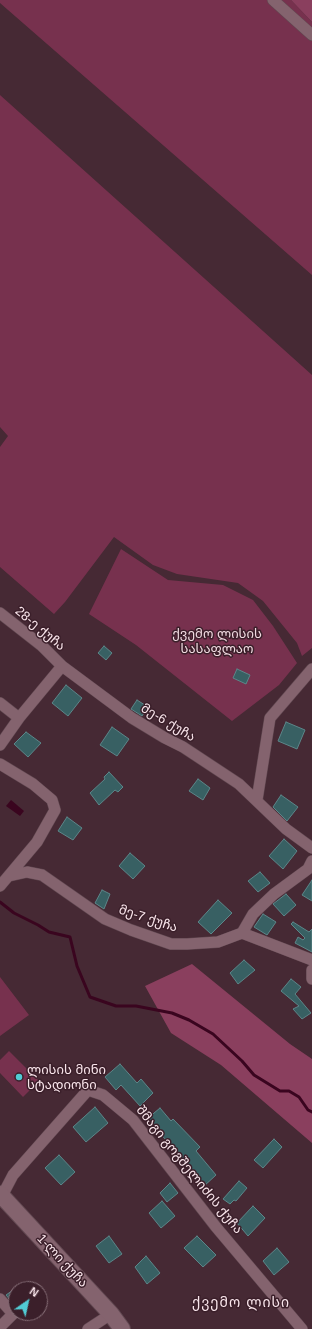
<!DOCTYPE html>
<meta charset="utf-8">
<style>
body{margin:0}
#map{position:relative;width:312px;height:1329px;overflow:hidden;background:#462934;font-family:Arial,sans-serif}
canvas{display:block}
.north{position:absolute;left:8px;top:1281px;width:40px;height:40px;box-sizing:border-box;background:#3b1f2a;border:1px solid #876f78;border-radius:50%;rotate:34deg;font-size:11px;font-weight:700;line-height:16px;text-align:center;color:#fae6ec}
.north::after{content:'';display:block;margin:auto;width:14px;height:18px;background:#51ccd5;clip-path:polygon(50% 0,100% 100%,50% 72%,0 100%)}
</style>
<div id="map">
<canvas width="312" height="1329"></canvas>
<div class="north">N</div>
</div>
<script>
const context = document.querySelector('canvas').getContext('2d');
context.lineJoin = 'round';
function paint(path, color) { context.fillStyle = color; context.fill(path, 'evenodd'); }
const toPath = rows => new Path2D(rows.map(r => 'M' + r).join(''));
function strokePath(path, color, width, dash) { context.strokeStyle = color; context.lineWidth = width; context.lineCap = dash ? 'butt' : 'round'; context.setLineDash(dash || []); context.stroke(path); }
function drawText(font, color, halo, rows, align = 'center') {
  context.font = font + ' Arial,"Noto Sans Georgian",sans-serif'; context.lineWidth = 3; context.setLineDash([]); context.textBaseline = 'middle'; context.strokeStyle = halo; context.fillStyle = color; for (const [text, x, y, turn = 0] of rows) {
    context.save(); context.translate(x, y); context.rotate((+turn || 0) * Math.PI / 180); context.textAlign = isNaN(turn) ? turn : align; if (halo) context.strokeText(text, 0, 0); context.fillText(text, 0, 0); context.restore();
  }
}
paint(toPath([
 [0,0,291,0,312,22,312,275,0,3],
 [0,95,312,375,312,648,302,656,297,643,263,601,238,583,177,574,153,565,114,537,65,602,54,614,0,567,0,447,8,436,0,427],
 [121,549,168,580,223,585,253,600,273,626,297,663,279,685,232,721,136,645,89,614],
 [0,977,29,1015,0,1036],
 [9,1051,39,1081,23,1097,0,1073,0,1060]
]), '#77314e');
paint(toPath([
 [291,0,312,0,312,22],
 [192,964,290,1044,312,1059,312,1143,221,1065,171,1033,145,986]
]), '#8a3f5e');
paint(toPath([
 [11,800,24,811,20,816,6,806]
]), '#3a051f');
strokePath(toPath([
 [0,902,14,913,38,925,49,932,70,937,77,966,90,997,116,1006,136,1006,172,1013,189,1020,213,1034,242,1061,254,1075,280,1091,289,1091,299,1097,308,1110,312,1112]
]), '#3a051f', 3);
const building = toPath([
 [104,646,112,653,106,660,98,653,104,646],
 [237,669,250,675,246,684,233,678,237,669],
 [66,685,82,698,68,716,52,703,66,685],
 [137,700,148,707,142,716,131,709,137,700],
 [286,722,305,730,297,749,278,741,286,722],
 [112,727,129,739,117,756,100,745,112,727],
 [26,732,41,743,28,757,14,744,26,732],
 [109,772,123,787,118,792,115,790,99,805,90,793,105,779,104,777,109,772],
 [198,779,210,788,203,800,189,791,198,779],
 [281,795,298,807,287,821,273,807,281,795],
 [67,817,82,828,73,840,58,831,67,817],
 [284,839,297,851,283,869,269,856,284,839],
 [130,853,145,866,133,879,119,866,130,853],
 [260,872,270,883,258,892,248,881,260,872],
 [312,880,312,901,302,895,312,880],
 [102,890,110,894,104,909,95,903,102,890],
 [286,894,296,905,284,916,273,904,286,894],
 [218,900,232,913,211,934,198,922,218,900],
 [263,914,276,922,267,935,254,927,263,914],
 [293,922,309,932,312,929,312,952,295,943,298,937,303,940,305,938,291,924,293,922],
 [244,960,255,970,238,984,230,973,244,960],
 [291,979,301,987,295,994,311,1013,302,1019,293,1009,299,1006,281,991,291,979],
 [120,1064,137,1083,141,1079,153,1093,140,1106,121,1085,116,1090,105,1077,120,1064],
 [95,1107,108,1123,86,1142,73,1127,95,1107],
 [160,1108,171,1121,173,1119,200,1147,196,1151,216,1175,203,1187,192,1172,175,1152,176,1151,147,1119,160,1108],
 [274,1139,282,1147,263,1168,254,1160,274,1139],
 [59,1155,75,1172,61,1185,45,1168,59,1155],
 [239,1181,247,1188,236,1201,234,1200,230,1204,223,1199,239,1181],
 [170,1183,178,1193,167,1202,160,1193,170,1183],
 [162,1201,175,1216,161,1228,149,1213,162,1201],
 [253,1206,265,1218,248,1236,237,1223,253,1206],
 [109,1236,122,1254,109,1263,96,1246,109,1236],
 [197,1236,216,1255,203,1267,184,1248,197,1236],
 [277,1248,289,1262,274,1275,263,1261,277,1248],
 [146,1256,160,1273,147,1284,135,1267,146,1256],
 [16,1288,16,1307,6,1295,16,1288]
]);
paint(building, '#386063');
strokePath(building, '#5c8689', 1);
const street = toPath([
 [273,0,312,35],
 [0,613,42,646,62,666],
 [0,703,19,718,0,745],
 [19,718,62,666,132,718,165,738,183,747,239,784,286,829,312,848],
 [0,764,33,784,52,800,55,810,37,842,0,886],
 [257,800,270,718,312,669],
 [9,876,27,872,42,875,105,919,131,930,171,944,187,944,218,942,242,933,312,960],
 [242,933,253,914,274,894,308,869,312,861],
 [312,970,312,979],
 [2,1196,13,1175,88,1090,103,1095,133,1120,216,1227,302,1329],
 [0,1299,13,1314,0,1327],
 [88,1329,111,1314]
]);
const secondary = toPath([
 [0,1194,111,1314,122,1329]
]);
strokePath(street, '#614851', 12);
strokePath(secondary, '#614851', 18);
strokePath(street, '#84636e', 11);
strokePath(secondary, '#84636e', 16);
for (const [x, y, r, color] of [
 [19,1077,4,"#51ccd5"]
]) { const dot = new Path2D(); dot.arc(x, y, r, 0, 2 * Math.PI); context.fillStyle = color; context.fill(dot); strokePath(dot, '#3b1f2a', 1.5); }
drawText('13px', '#fae6ec', '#3b1f2a', [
 ["28-ე ქუჩა",40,629,40],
 ["მე-6 ქუჩა",168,723,31],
 ["მე-7 ქუჩა",148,919,18],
 ["შმაგი გოგშელიძის ქუჩა",189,1170,51],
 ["1-ლი ქუჩა",62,1261,47]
]);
drawText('13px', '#f1dae1', '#3b1f2a', [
 ["ქვემო ლისის",217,634],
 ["სასაფლაო",217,649]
]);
drawText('13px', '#fae6ec', '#3b1f2a', [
 ["ლისის მინი",27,1070],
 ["სტადიონი",27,1085]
], 'left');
context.letterSpacing = '1px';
drawText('14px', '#fae6ec', '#3b1f2a', [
 ["ქვემო ლისი",241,1303]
]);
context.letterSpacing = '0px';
</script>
